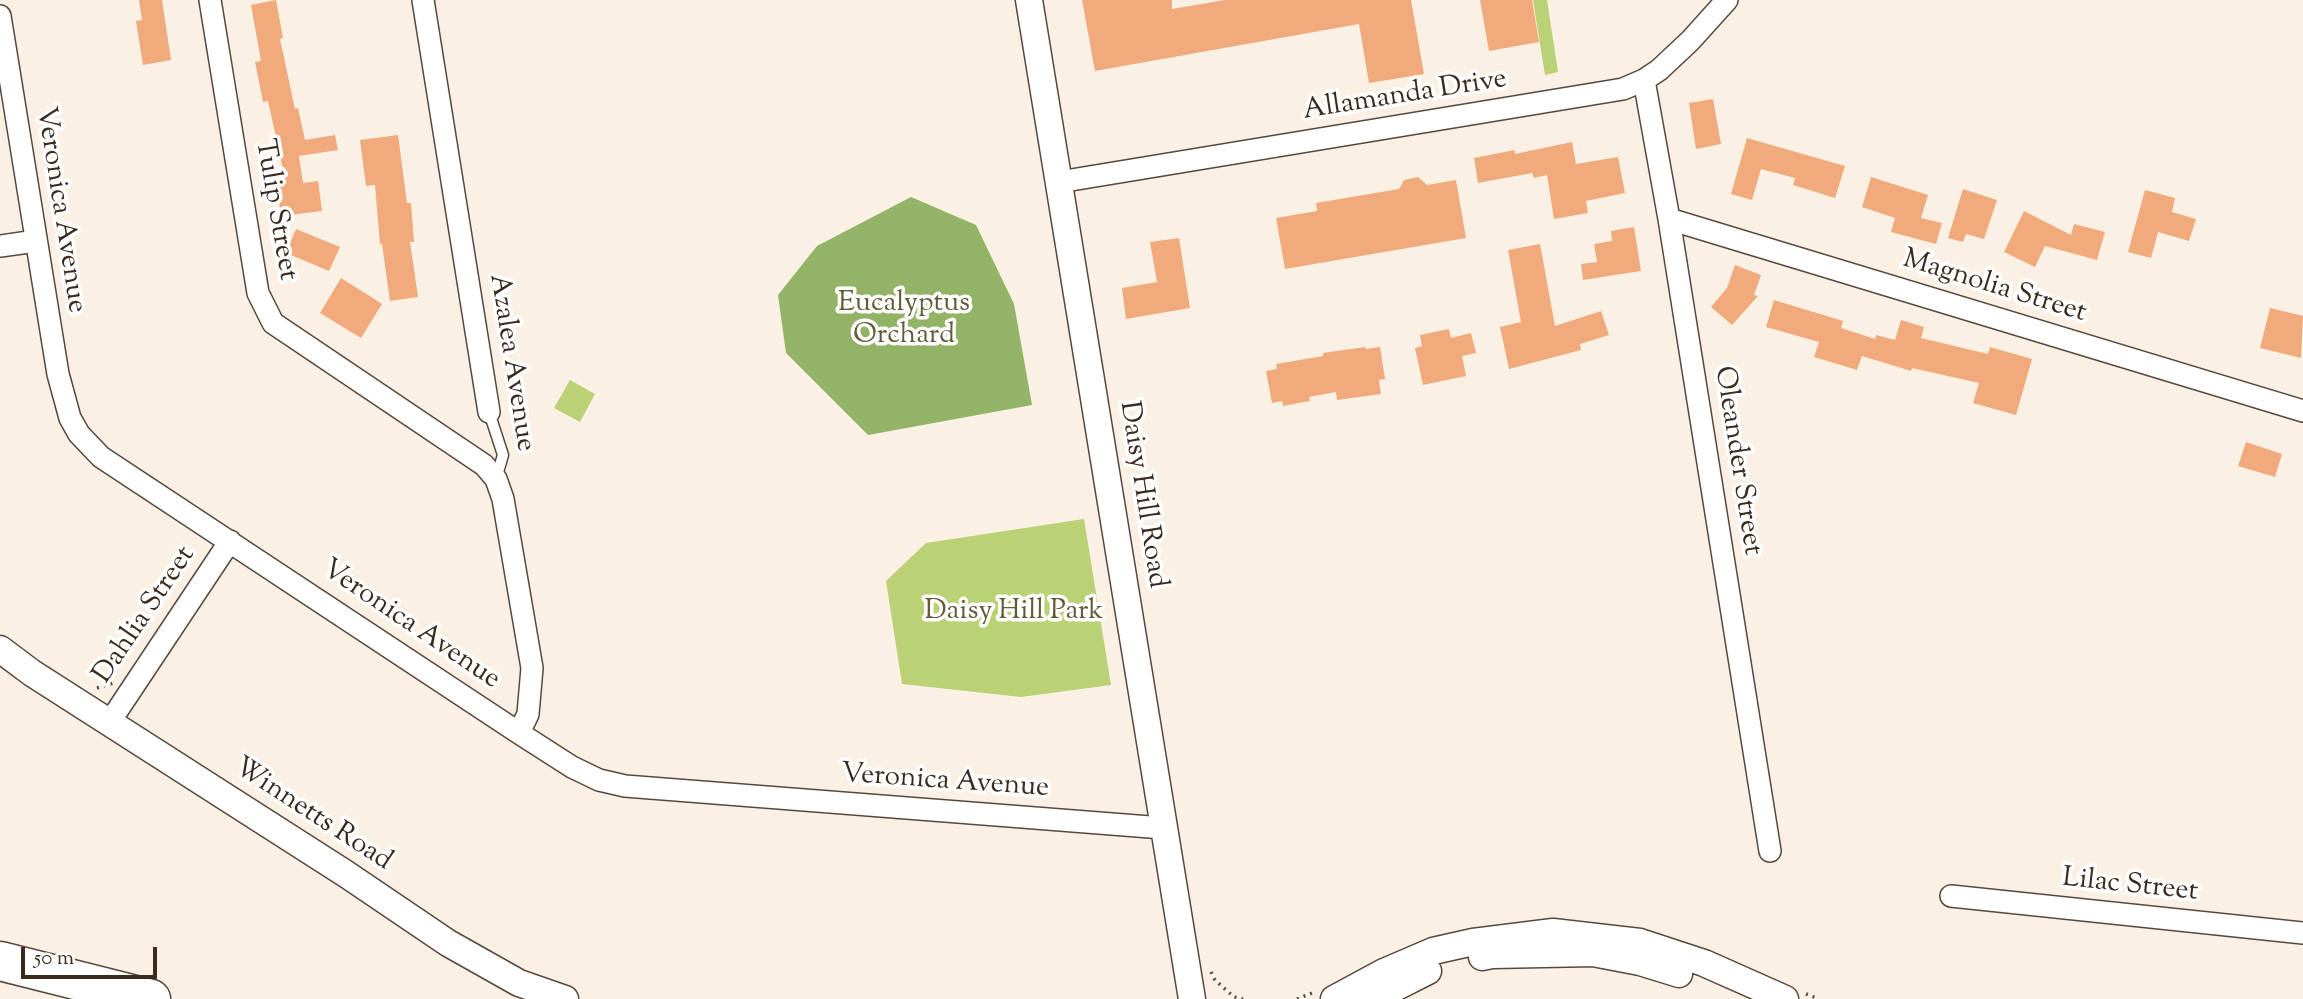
<!DOCTYPE html>
<style>
body{margin:0}
#map{position:relative;width:2303px;height:999px;overflow:hidden;background:#fbf0e4;font-family:"Sorts Mill Goudy",serif}
canvas{display:block}
.scale{position:absolute;left:21px;top:947px;width:136px;height:32px;box-sizing:border-box;border:4px solid #3b2a1e;border-top:0;padding-left:9px;font-size:21px;line-height:24px;white-space:nowrap;color:#3b2a1e;-webkit-text-stroke:5px #fff;paint-order:stroke}
</style>
<div id="map">
<canvas width="2303" height="999"></canvas>
<div class="scale">50 m</div>
</div>
<script>
const context = document.querySelector('canvas').getContext('2d');
context.lineJoin = 'round';
function paint(path, color) { context.fillStyle = color; context.fill(path, 'evenodd'); }
const toPath = rows => new Path2D(rows.map(r => 'M' + r).join(''));
function strokePath(path, color, width, dash) { context.strokeStyle = color; context.lineWidth = width; context.lineCap = dash ? 'butt' : 'round'; context.setLineDash(dash || []); context.stroke(path); }
function drawText(font, color, halo, rows, align = 'center') {
  context.font = font + ' "Sorts Mill Goudy",serif'; context.lineWidth = 7; context.setLineDash([]); context.textBaseline = 'middle'; context.strokeStyle = halo; context.fillStyle = color; for (const [text, x, y, turn = 0] of rows) {
    context.save(); context.translate(x, y); context.rotate((+turn || 0) * Math.PI / 180); context.textAlign = isNaN(turn) ? turn : align; if (halo) context.strokeText(text, 0, 0); context.fillText(text, 0, 0); context.restore();
  }
}
paint(toPath([
 [1533,0,1547,0,1558,72,1545,75],
 [570,380,595,394,580,422,554,408],
 [1084,519,1111,685,1021,697,902,684,886,581,926,543]
]), '#bad175');
paint(toPath([
 [911,197,976,225,1014,304,1032,405,868,435,786,353,778,295,817,246]
]), '#93b366');
paint(toPath([
 [139,0,162,0,171,60,143,65,136,21,142,20],
 [276,0,283,38,280,39,295,109,298,108,305,140,335,135,338,150,299,156,303,183,318,181,322,211,281,216,275,170,283,169,268,101,263,102,255,62,261,61,251,5],
 [1082,0,1172,0,1172,9,1225,0,1411,0,1424,74,1369,83,1359,24,1095,71],
 [1480,0,1532,0,1539,42,1489,51],
 [1713,99,1721,144,1696,149,1689,103],
 [398,135,407,203,411,203,414,242,410,242,418,297,390,301,382,244,380,244,375,185,366,186,360,140],
 [1747,138,1845,166,1835,198,1793,185,1795,178,1761,169,1752,200,1731,194],
 [1572,142,1576,164,1618,157,1625,193,1586,201,1588,213,1554,219,1547,175,1534,178,1532,173,1478,183,1474,158,1515,150,1515,154],
 [1418,177,1427,185,1456,180,1466,238,1285,269,1276,218,1317,211,1316,203,1399,189,1404,180],
 [1871,177,1928,195,1921,218,1942,223,1936,244,1891,232,1895,218,1862,207],
 [1963,189,1997,200,1984,239,1966,234,1963,242,1948,238],
 [2145,190,2175,198,2172,212,2196,219,2189,241,2158,232,2151,258,2128,252],
 [2024,211,2071,235,2074,224,2105,232,2097,260,2045,246,2035,267,2004,252],
 [1634,227,1641,271,1583,280,1581,264,1597,262,1594,244,1612,241,1611,231],
 [296,229,340,247,329,271,286,253],
 [1179,238,1190,308,1126,319,1122,288,1157,282,1150,242],
 [1540,244,1555,326,1601,311,1609,335,1580,344,1581,350,1509,369,1500,327,1521,322,1508,250],
 [1735,265,1761,275,1754,295,1758,296,1732,325,1711,307,1727,288],
 [341,278,382,304,361,338,320,313],
 [1774,300,1843,321,1841,328,1875,339,1876,335,1895,340,1901,320,1924,327,1921,338,1988,354,1990,347,2032,359,2016,415,1973,403,1979,383,1912,368,1911,371,1862,356,1857,370,1814,357,1819,342,1766,327],
 [2270,308,2303,316,2301,358,2260,348],
 [1449,329,1451,338,1471,333,1476,353,1462,356,1466,376,1423,385,1415,348,1422,346,1420,335],
 [1365,347,1366,349,1380,347,1385,379,1379,380,1381,394,1337,400,1336,392,1309,397,1310,401,1283,406,1282,401,1272,403,1266,371,1277,369,1276,364,1323,356,1323,353],
 [2246,442,2282,454,2275,477,2238,466]
]), '#f0aa7c');
const service = toPath([
 [489,412,503,455,496,479]
]);
const minor = toPath([
 [210,0,258,293,273,323,484,465,496,479,503,499,532,668,528,714,519,733],
 [423,0,489,412],
 [0,16,58,374,70,418,79,434,101,457,519,733,572,767,599,780,625,786,1163,828],
 [1644,80,1669,219,1770,851],
 [1059,182,1623,89,1644,80,1659,70,1690,41,1727,0],
 [1669,219,2303,411],
 [0,246,36,241],
 [109,723,230,541],
 [1951,896,2303,933]
]);
const tertiary = toPath([
 [1029,0,1192,999],
 [0,649,32,673,346,874,448,943,519,983,565,999],
 [1482,957,1492,955,1593,953,1640,962,1679,974],
 [1334,999,1384,972,1433,951,1473,942,1553,932,1640,942,1704,963,1785,999],
 [1373,999,1428,971]
]);
const motorway = toPath([
 [0,961,151,999]
]);
strokePath(service, '#58483c', 13);
strokePath(minor, '#58483c', 24);
strokePath(tertiary, '#58483c', 29);
strokePath(motorway, '#58483c', 41);
strokePath(toPath([
 [97,688,113,683],
 [1211,972,1215,980,1234,997,1243,999],
 [1806,994,1819,999],
 [1297,999,1315,992]
]), '#58483c', 3.5, [2, 5]);
strokePath(service, '#fff', 10);
strokePath(minor, '#fff', 21);
strokePath(tertiary, '#fff', 26);
strokePath(motorway, '#fff', 38);
drawText('28px', '#3b2a1e', '#fff', [
 ["Allamanda Drive",1405,97,-9],
 ["Veronica Avenue",59,210,81],
 ["Tulip Street",274,210,80],
 ["Magnolia Street",1994,288,17],
 ["Azalea Avenue",510,363,81],
 ["Oleander Street",1736,461,81],
 ["Daisy Hill Road",1141,495,81],
 ["Dahlia Street",146,616,-56],
 ["Veronica Avenue",410,626,34],
 ["Veronica Avenue",945,783,4],
 ["Winnetts Road",312,816,33],
 ["Lilac Street",2130,887,6]
]);
drawText('28px', '#615c38', '#fff', [
 ["Eucalyptus",904,305],
 ["Orchard",904,337],
 ["Daisy Hill Park",1014,613]
]);
</script>
